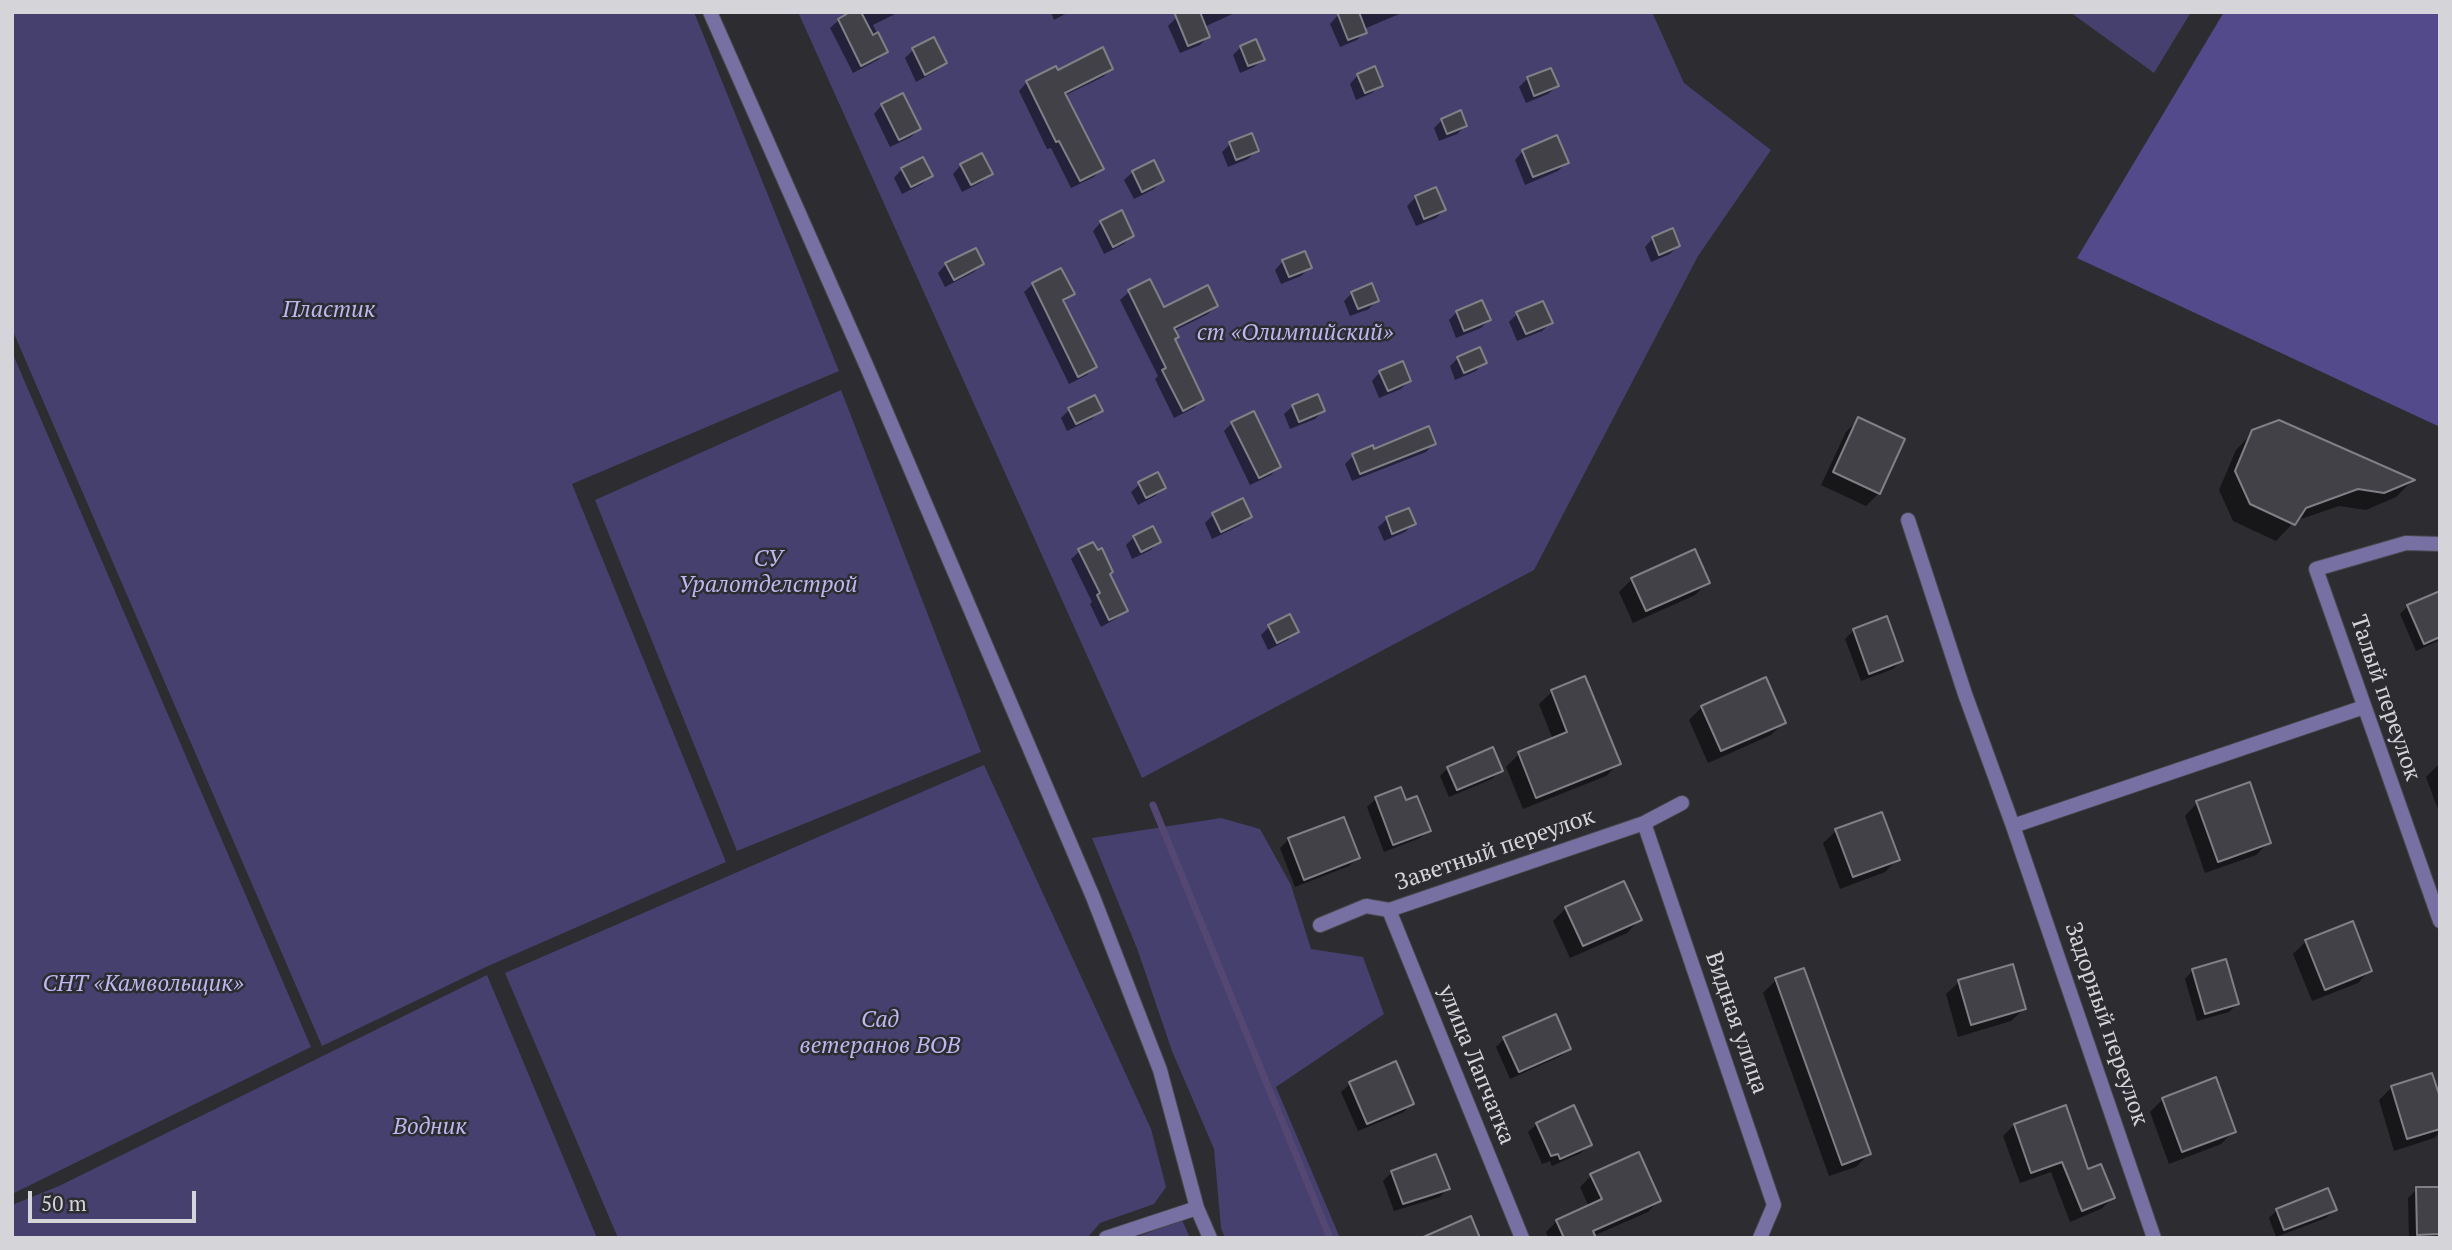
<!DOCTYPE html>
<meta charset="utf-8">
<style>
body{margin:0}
#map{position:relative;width:2452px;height:1250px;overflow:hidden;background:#2c2c31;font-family:"PT Serif",serif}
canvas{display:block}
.frame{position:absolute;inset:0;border:14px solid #d5d5d9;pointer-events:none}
.scale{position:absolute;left:28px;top:1191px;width:168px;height:32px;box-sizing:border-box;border:4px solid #d5d5d9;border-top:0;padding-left:9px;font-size:21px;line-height:24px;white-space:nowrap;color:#d5d5d9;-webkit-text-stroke:5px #2c2c31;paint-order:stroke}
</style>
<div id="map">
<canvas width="2452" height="1250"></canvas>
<div class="frame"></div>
<div class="scale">50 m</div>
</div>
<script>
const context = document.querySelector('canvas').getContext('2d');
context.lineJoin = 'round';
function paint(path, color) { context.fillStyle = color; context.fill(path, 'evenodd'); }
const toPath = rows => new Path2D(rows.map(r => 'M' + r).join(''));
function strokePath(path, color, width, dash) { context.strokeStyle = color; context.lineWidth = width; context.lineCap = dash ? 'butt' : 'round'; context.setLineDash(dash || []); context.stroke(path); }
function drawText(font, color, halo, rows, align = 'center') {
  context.font = font + ' "PT Serif",serif'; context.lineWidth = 5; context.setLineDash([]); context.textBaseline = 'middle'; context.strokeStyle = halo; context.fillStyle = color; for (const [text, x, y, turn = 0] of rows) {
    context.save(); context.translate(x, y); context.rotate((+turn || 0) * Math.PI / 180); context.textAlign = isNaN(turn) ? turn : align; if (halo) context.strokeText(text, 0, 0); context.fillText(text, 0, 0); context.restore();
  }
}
paint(toPath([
 [12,12,694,12,839,371,572,484,726,862,488,966,322,1046,12,329],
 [798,12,1652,12,1684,83,1771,150,1698,256,1534,570,1142,778],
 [2070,12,2191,12,2154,73],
 [12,352,311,1047,12,1194],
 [841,390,981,752,737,851,595,500],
 [984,765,1151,1129,1166,1187,1154,1204,1100,1223,1087,1238,618,1238,505,973],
 [1221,818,1260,829,1291,885,1311,949,1363,957,1384,1014,1276,1087,1340,1238,1225,1238,1221,1228,1214,1149,1172,1051,1138,951,1092,838],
 [487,975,597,1238,12,1238,12,1205,59,1186],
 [1182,1220,1190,1238,1134,1238]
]), '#45406d');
paint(toPath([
 [2224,12,2440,12,2440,427,2077,258]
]), '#534a8b');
paint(toPath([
 [854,12,899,12,873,25,886,52,878,60,853,73,830,28,839,20],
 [1051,12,1069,12,1054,20],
 [1189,12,1237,12,1204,27,1208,37,1200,45,1180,53,1168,26,1177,17],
 [1346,12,1404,12,1364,29,1365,32,1357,40,1340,47,1330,24,1338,15],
 [933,40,945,63,936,71,916,82,905,58,913,50],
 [1241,47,1263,59,1254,67,1240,73,1233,55],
 [1111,69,1103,77,1064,96,1102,168,1094,177,1071,188,1051,148,1047,149,1019,91,1027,82,1057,72],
 [1550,70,1557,86,1548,94,1526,103,1519,87,1527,79],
 [1358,75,1381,85,1372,93,1356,100,1350,84],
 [882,105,919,129,911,137,890,147,874,114],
 [1442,120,1465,126,1457,134,1439,141,1434,128],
 [1230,144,1257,150,1248,159,1228,167,1222,152],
 [1523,151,1566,163,1558,171,1525,185,1515,160],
 [961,165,990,174,982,182,962,192,953,174],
 [902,169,931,176,922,184,902,194,894,178],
 [1133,172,1162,181,1154,189,1134,199,1124,180],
 [1416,197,1444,210,1436,218,1416,226,1407,206],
 [1101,222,1132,236,1124,244,1104,254,1093,231],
 [1653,238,1678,246,1670,254,1651,262,1645,247],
 [1283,261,1310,267,1301,276,1281,284,1275,270],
 [946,264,982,264,974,272,945,287,938,273],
 [1149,282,1163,309,1216,306,1208,314,1174,331,1173,340,1202,400,1194,408,1174,418,1155,379,1158,376,1120,300,1129,292],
 [1033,284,1072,294,1063,303,1095,367,1087,375,1069,384,1024,292],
 [1352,293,1377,300,1369,309,1350,316,1344,301],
 [1457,312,1489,320,1481,328,1456,338,1449,320],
 [1517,314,1551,323,1542,331,1517,341,1509,322],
 [1458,358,1484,363,1476,371,1455,380,1450,366],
 [1380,372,1409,381,1401,389,1379,398,1372,381],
 [1293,406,1323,411,1315,419,1290,429,1284,414],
 [1069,410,1100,410,1092,419,1067,431,1061,418],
 [1859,419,1879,493,1866,506,1821,485,1846,432],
 [1232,423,1279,467,1271,475,1250,485,1224,431],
 [2253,432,2412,481,2396,497,2366,510,2339,506,2295,521,2276,541,2233,521,2219,490,2236,450],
 [1434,444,1426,452,1352,481,1345,464,1353,456,1374,451],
 [1140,484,1164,488,1155,496,1138,505,1131,492],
 [1242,500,1250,517,1241,525,1212,539,1205,523,1213,515],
 [1408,510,1414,524,1405,532,1384,541,1378,527,1387,519],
 [1134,537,1159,541,1151,550,1132,559,1126,545],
 [1080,551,1126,610,1117,618,1101,627,1090,604,1092,602,1071,559],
 [1632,579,1708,582,1695,595,1633,623,1619,592],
 [2440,592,2440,640,2416,651,2400,614,2408,606],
 [1269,627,1296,631,1288,640,1268,650,1261,635],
 [1854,630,1901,661,1893,669,1861,681,1845,639],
 [1552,692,1619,763,1606,776,1523,809,1506,767,1519,754,1553,740,1539,704],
 [1702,707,1784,722,1771,735,1708,763,1689,720],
 [2440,763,2440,815,2426,777],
 [1448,768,1501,770,1492,779,1449,797,1440,776],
 [1400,790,1405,802,1429,830,1420,838,1384,852,1367,807,1376,799],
 [2197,803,2269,842,2256,855,2205,873,2185,816],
 [1836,831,1898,859,1885,872,1840,889,1823,843],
 [1289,839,1358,858,1349,866,1295,887,1280,848],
 [1566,908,1639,920,1627,933,1570,958,1553,921],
 [2306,941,2370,970,2358,983,2312,1001,2293,954],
 [2193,970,2237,1004,2229,1012,2197,1021,2185,979],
 [1776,980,1869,1154,1856,1167,1829,1176,1763,993],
 [1959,982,2024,1009,2011,1021,1958,1037,1946,994],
 [1504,1039,1569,1048,1561,1056,1510,1079,1496,1047],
 [1350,1084,1412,1103,1404,1112,1358,1131,1341,1092],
 [2392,1087,2440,1103,2440,1132,2434,1138,2394,1151,2379,1100],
 [2163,1099,2234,1131,2221,1144,2169,1164,2150,1112],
 [1537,1124,1589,1145,1581,1153,1552,1166,1550,1161,1542,1164,1528,1132],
 [2014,1125,2113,1198,2101,1209,2070,1222,2051,1172,2020,1183,2003,1136],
 [1392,1172,1448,1188,1440,1197,1394,1211,1383,1181],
 [1592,1175,1659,1200,1648,1212,1593,1236,1594,1238,1548,1238,1546,1232,1557,1221,1589,1207,1580,1187],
 [2440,1188,2440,1238,2409,1238,2408,1198,2417,1189],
 [2335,1209,2326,1218,2276,1237,2269,1218,2277,1210]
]), '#0007');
strokePath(toPath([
 [1153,805,1330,1238]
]), '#544772', 7);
const building = toPath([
 [850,12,861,12,873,35,878,32,888,52,861,66,838,19,850,12],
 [1174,12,1200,12,1210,37,1188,46,1174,12],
 [1337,12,1359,12,1367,33,1348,40,1337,12],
 [934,37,947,63,925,75,912,48,934,37],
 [1256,39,1265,60,1248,66,1240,46,1256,39],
 [1103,47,1113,69,1065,93,1104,169,1080,181,1059,141,1056,142,1026,81,1056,66,1058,70,1103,47],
 [1375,66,1383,86,1365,93,1357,74,1375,66],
 [1551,68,1559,86,1534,96,1527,77,1551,68],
 [903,93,921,129,899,140,881,104,903,93],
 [1461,110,1467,126,1447,134,1441,119,1461,110],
 [1252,133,1259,151,1236,160,1229,142,1252,133],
 [1557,135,1569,163,1533,177,1522,150,1557,135],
 [982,153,993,174,971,185,960,164,982,153],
 [923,157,933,176,911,187,901,168,923,157],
 [1154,160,1164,181,1142,192,1132,171,1154,160],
 [1436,187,1446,210,1424,219,1415,196,1436,187],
 [1122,210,1134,236,1113,247,1100,221,1122,210],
 [1673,228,1680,246,1659,255,1652,237,1673,228],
 [976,248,984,264,954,280,945,263,976,248],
 [1305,251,1312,268,1289,277,1282,260,1305,251],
 [1061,268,1075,294,1063,300,1097,367,1078,377,1032,283,1061,268],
 [1150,279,1164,307,1208,285,1218,306,1174,328,1179,337,1175,339,1204,400,1183,411,1162,370,1166,368,1128,290,1150,279],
 [1372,283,1379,301,1358,309,1351,292,1372,283],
 [1482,300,1491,320,1464,331,1456,311,1482,300],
 [1543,301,1553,323,1526,334,1516,312,1543,301],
 [1480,347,1487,363,1464,373,1457,357,1480,347],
 [1403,361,1411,381,1388,391,1379,371,1403,361],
 [1318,394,1325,411,1299,422,1292,405,1318,394],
 [1095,395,1103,411,1076,424,1068,408,1095,395],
 [1254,411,1281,467,1259,478,1231,422,1254,411],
 [1858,417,1905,439,1880,494,1833,472,1858,417],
 [2279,420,2415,480,2384,493,2358,489,2306,508,2295,525,2250,504,2235,471,2252,430,2279,420],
 [1429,426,1436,444,1360,474,1352,454,1373,445,1374,449,1429,426],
 [1158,472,1166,488,1146,498,1138,482,1158,472],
 [1243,498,1252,517,1221,532,1212,513,1243,498],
 [1409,508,1416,524,1392,534,1386,517,1409,508],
 [1153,526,1161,542,1141,552,1133,536,1153,526],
 [1093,542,1098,550,1102,548,1113,572,1110,574,1128,611,1109,620,1097,595,1100,593,1078,549,1093,542],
 [1695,549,1710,583,1646,611,1631,578,1695,549],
 [2440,591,2440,637,2424,644,2407,605,2440,591],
 [1290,614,1299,632,1277,643,1268,625,1290,614],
 [1887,616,1903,661,1869,674,1853,629,1887,616],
 [1585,676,1621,764,1536,798,1518,752,1567,732,1551,690,1585,676],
 [1766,677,1786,723,1721,751,1701,706,1766,677],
 [1493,747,1503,771,1457,790,1447,767,1493,747],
 [2250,782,2271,843,2218,862,2196,801,2250,782],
 [1401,787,1406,800,1417,796,1431,831,1393,845,1375,797,1401,787],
 [1882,812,1900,860,1853,877,1835,829,1882,812],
 [1344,817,1360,858,1304,880,1288,838,1344,817],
 [1624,881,1642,920,1583,946,1565,907,1624,881],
 [2353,921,2372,971,2325,990,2305,940,2353,921],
 [2226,959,2239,1004,2205,1014,2192,969,2226,959],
 [2013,964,2026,1009,1971,1025,1958,980,2013,964],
 [1804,968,1871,1154,1842,1165,1775,978,1804,968],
 [1556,1014,1571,1049,1519,1072,1503,1037,1556,1014],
 [1396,1061,1414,1104,1367,1124,1349,1082,1396,1061],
 [2432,1073,2440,1097,2440,1129,2407,1139,2391,1086,2432,1073],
 [2216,1077,2236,1132,2182,1152,2162,1098,2216,1077],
 [1574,1105,1592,1145,1560,1159,1558,1154,1551,1156,1536,1123,1574,1105],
 [2066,1105,2088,1169,2101,1164,2115,1198,2082,1211,2062,1162,2031,1173,2014,1124,2066,1105],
 [1639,1152,1661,1201,1593,1231,1596,1238,1564,1238,1556,1220,1602,1199,1590,1174,1639,1152],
 [1436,1154,1450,1189,1403,1204,1391,1171,1436,1154],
 [2416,1187,2440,1187,2440,1234,2417,1235,2416,1187],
 [2328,1188,2337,1210,2284,1230,2276,1209,2328,1188],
 [1471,1216,1480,1238,1421,1238,1471,1216]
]);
paint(building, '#414147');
strokePath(building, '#7f7f86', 2);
const street = toPath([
 [710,12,867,367,1093,897,1160,1070,1197,1208,1210,1238],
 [1908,520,1965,694,2013,826,2154,1238],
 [2440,544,2406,543,2316,569,2440,921],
 [1644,823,1774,1205,1760,1238],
 [2013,826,2364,707],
 [1389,910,1522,1238],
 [1320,925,1366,906,1389,910,1644,823,1682,803],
 [1106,1238,1197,1208]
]);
strokePath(street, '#47474c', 16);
strokePath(street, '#7671a2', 14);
drawText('italic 23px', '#bcb7f0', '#2c2c31', [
 ["Пластик",329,310],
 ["ст «Олимпийский»",1295,333],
 ["СУ",768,559],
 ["Уралотделстрой",768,585],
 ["СНТ «Камвольщик»",143,984],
 ["Сад",880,1020],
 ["ветеранов ВОВ",880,1046],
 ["Водник",430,1127]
]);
drawText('23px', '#d5d5d9', '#2c2c31', [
 ["Талый переулок",2385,698,71],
 ["Заветный переулок",1495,850,-19],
 ["Видная улица",1736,1023,71],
 ["Задорный переулок",2106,1024,71],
 ["улица Лапчатка",1476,1065,68]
]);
</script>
